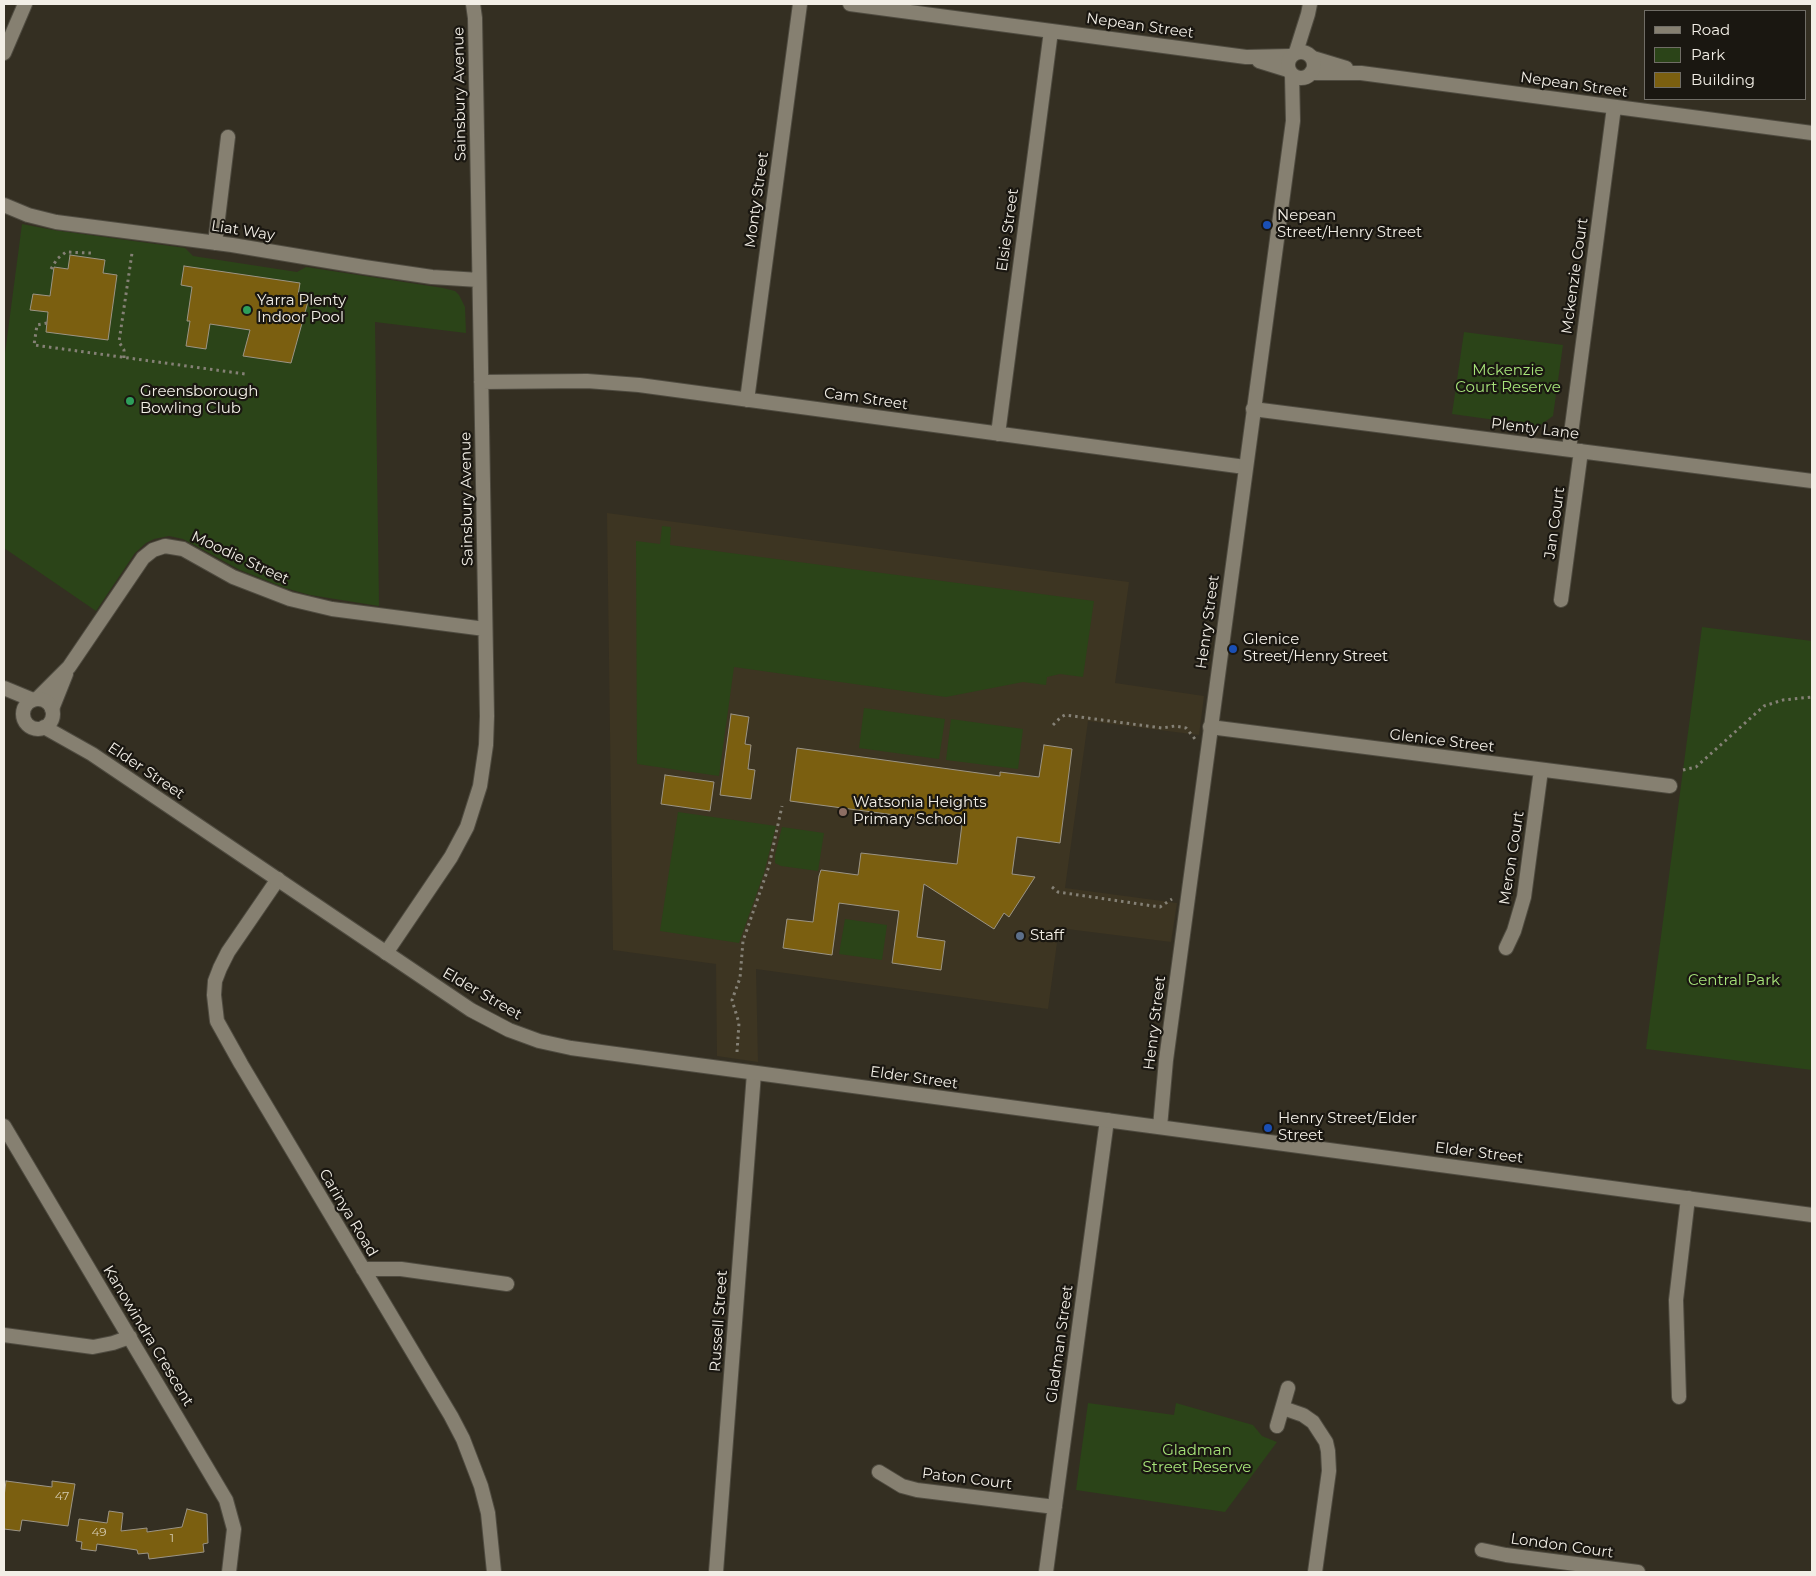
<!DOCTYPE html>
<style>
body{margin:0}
#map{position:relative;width:1816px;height:1576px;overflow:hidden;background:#342f22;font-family:Montserrat,sans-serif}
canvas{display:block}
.frame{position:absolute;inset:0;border:5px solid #f2eee6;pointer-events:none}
.legend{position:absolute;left:1644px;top:10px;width:162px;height:90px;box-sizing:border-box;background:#1a1711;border:1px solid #706d66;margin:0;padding:6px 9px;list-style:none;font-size:15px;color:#f2eee6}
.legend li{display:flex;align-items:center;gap:10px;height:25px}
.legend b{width:25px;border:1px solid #706d66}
</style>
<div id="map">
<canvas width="1816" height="1576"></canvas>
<div class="frame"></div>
<ul class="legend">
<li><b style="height:6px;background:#868071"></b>Road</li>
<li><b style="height:14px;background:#2b4418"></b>Park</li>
<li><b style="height:14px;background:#7b5f10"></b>Building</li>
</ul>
</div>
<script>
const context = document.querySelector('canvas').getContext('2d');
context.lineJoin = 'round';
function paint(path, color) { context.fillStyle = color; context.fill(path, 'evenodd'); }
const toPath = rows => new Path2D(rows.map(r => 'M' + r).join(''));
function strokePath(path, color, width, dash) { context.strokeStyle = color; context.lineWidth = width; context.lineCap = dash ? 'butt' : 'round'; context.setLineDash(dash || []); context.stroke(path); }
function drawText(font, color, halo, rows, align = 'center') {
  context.font = font + ' Montserrat,sans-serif'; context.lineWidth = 4.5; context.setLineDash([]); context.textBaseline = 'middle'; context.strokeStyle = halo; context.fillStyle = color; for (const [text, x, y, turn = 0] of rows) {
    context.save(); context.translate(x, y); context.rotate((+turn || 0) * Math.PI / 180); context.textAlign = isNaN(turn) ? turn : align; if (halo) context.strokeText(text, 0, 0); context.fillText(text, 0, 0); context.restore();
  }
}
paint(toPath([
 [607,513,1129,582,1115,683,1204,696,1199,735,1088,721,1065,888,1177,903,1171,942,1059,928,1048,1009,756,969,758,1062,717,1056,716,964,613,950]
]), '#3d3522');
paint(toPath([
 [22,224,53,230,185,248,193,256,297,272,306,267,443,288,455,291,459,295,465,307,466,333,375,322,379,606,310,595,285,588,240,570,183,539,169,536,154,539,146,543,135,553,96,611,4,548,4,361],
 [1464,332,1563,345,1553,416,1539,426,1452,414],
 [662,526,671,527,670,545,1094,601,1083,677,1060,674,1047,677,1046,685,1023,682,946,697,734,667,719,776,637,764,636,541,660,544],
 [1702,627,1812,641,1812,1070,1646,1049],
 [864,708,945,719,939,759,859,748],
 [951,719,1023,729,1018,769,946,760],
 [678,812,776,826,764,873,739,943,660,931],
 [782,827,824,833,818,871,781,866,775,863,775,855],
 [845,919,887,925,882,960,839,954],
 [1088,1403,1174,1415,1176,1403,1253,1425,1262,1436,1277,1442,1225,1512,1076,1490]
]), '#2b4418');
const building = toPath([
 [70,255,105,260,103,273,117,275,108,340,46,332,48,312,30,310,33,294,50,296,54,267,68,269,70,255],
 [184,266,300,283,298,295,309,298,291,363,243,356,250,330,210,324,206,349,186,346,190,321,187,321,192,287,181,285,184,266],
 [731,714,749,717,745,744,751,745,748,769,755,770,751,799,720,795,731,714],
 [1044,745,1072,749,1060,843,1017,837,1012,874,1035,877,1009,917,1004,913,994,929,924,884,917,937,945,941,941,970,892,963,899,911,839,903,832,955,783,948,787,919,813,922,819,876,821,870,858,875,861,853,957,864,962,824,790,801,797,748,1000,776,1000,772,1039,777,1044,745],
 [665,775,714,782,710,811,661,804,665,775],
 [6,1481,52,1487,52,1481,75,1484,68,1526,22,1520,20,1531,4,1529,4,1497,6,1481],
 [187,1509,207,1514,208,1543,203,1544,204,1552,149,1559,148,1553,138,1554,137,1550,97,1544,96,1551,81,1549,82,1542,76,1541,79,1519,107,1523,109,1511,123,1513,121,1531,147,1528,147,1532,182,1527,187,1509]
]);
paint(building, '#7b5f10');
strokePath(building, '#9b9485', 1);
const minor = toPath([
 [850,4,1246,57,1290,56],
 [4,53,25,4],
 [1313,58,1346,68],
 [1259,61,1288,70],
 [1311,73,1361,73,1812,133],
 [4,205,28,215,56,222,232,245,364,267,432,277,479,280],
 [215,243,228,137],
 [481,382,587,381,639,385,1245,467],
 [747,400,800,4],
 [1253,409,1812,481],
 [998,434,1051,31],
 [1569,449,1614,107],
 [1561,600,1581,451],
 [37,699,69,667,143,558,153,550,165,546,183,549,233,577,290,599,332,609,485,629],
 [52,709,66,674],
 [1210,727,1670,786],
 [278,879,228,952,220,968,215,981,214,995,217,1021,241,1064,451,1416,463,1439,481,1486,488,1513,494,1572],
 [1506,948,1514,931,1524,897,1541,770],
 [386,953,451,857,467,827,480,786,486,745,487,716,475,18,473,4],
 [4,1126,226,1500,234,1529,229,1572],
 [363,1269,401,1269,507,1284],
 [4,1335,93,1347,113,1343,130,1337],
 [1679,1397,1676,1300,1688,1198],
 [1283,1408,1303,1415,1313,1422,1326,1442,1328,1451,1329,1471,1315,1572],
 [1277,1426,1288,1388],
 [879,1472,902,1486,917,1490,1055,1507],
 [1482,1550,1506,1555,1638,1572],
 [716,1572,754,1073],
 [1046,1572,1107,1120]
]);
const tertiary = toPath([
 '1288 65a13 13 0 1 1 26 0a13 13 0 1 1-26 0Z',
 [1296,52,1308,14,1310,4],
 [4,688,33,700],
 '23 714a15 15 0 1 1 30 0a15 15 0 1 1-30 0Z',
 [44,727,92,754,471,1010,509,1030,539,1041,571,1048,1812,1215],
 [1160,1127,1166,1060,1293,121,1292,75]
]);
strokePath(minor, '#4f4b40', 16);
strokePath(tertiary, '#4f4b40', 16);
strokePath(toPath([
 [51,269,57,259,66,252,91,253],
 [47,323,37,325,34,345,245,374],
 [124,358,124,350,119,342,132,253],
 [1053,725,1061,717,1065,715,1162,728,1175,726,1186,728,1195,739],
 [1683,770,1696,767,1764,706,1783,700,1812,697],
 [1052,887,1058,892,1160,907,1172,899],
 [737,1052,739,1023,732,1000,740,978,743,941,769,866,782,806]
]), '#858176', 3, [2.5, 4]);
strokePath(minor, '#868071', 14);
strokePath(tertiary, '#868071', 14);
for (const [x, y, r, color] of [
 [1267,225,5,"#1a4fb4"],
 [247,310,5,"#2e9e5b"],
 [130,401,5,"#2e9e5b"],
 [1233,649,5,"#1a4fb4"],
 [843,812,5,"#8d6e63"],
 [1020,936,5,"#5c6f8a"],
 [1268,1128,5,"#1a4fb4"]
]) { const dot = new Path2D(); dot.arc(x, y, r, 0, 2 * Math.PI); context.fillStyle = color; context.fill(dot); strokePath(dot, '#1a1711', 2); }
drawText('12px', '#d4cab0', null, [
 ["47",62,1496],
 ["49",99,1532],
 ["1",172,1538]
]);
drawText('15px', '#f2eee6', '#1a1711', [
 ["Nepean Street",1140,26,8],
 ["Nepean Street",1574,85,8],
 ["Sainsbury Avenue",460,94,-91],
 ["Monty Street",757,200,-82],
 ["Elsie Street",1008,230,-82],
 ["Liat Way",243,231,9],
 ["Mckenzie Court",1575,276,-82],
 ["Cam Street",866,399,8],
 ["Plenty Lane",1535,429,7],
 ["Sainsbury Avenue",467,499,-91],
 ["Jan Court",1555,523,-82],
 ["Moodie Street",240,558,25],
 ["Henry Street",1208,622,-82],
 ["Glenice Street",1442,741,7],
 ["Elder Street",146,771,34],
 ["Meron Court",1512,858,-81],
 ["Elder Street",482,994,30],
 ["Henry Street",1155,1023,-83],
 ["Elder Street",914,1078,8],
 ["Elder Street",1479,1153,7],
 ["Carinya Road",348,1213,59],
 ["Russell Street",719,1321,-86],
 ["Kanowindra Crescent",148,1336,59],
 ["Gladman Street",1060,1344,-82],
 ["Paton Court",967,1479,7],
 ["London Court",1562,1546,8]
]);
drawText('15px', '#f2eee6', '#1a1711', [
 ["Nepean",1277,216],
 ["Street/Henry Street",1277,233],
 ["Yarra Plenty",257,301],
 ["Indoor Pool",257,318],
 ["Greensborough",140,392],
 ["Bowling Club",140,409],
 ["Glenice",1243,640],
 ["Street/Henry Street",1243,657],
 ["Watsonia Heights",853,803],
 ["Primary School",853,820],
 ["Staff",1030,936],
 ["Henry Street/Elder",1278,1119],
 ["Street",1278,1136]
], 'left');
drawText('15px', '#a6e379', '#1a1711', [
 ["Mckenzie",1508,371],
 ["Court Reserve",1508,388],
 ["Central Park",1734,981],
 ["Gladman",1197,1451],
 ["Street Reserve",1197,1468]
]);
</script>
